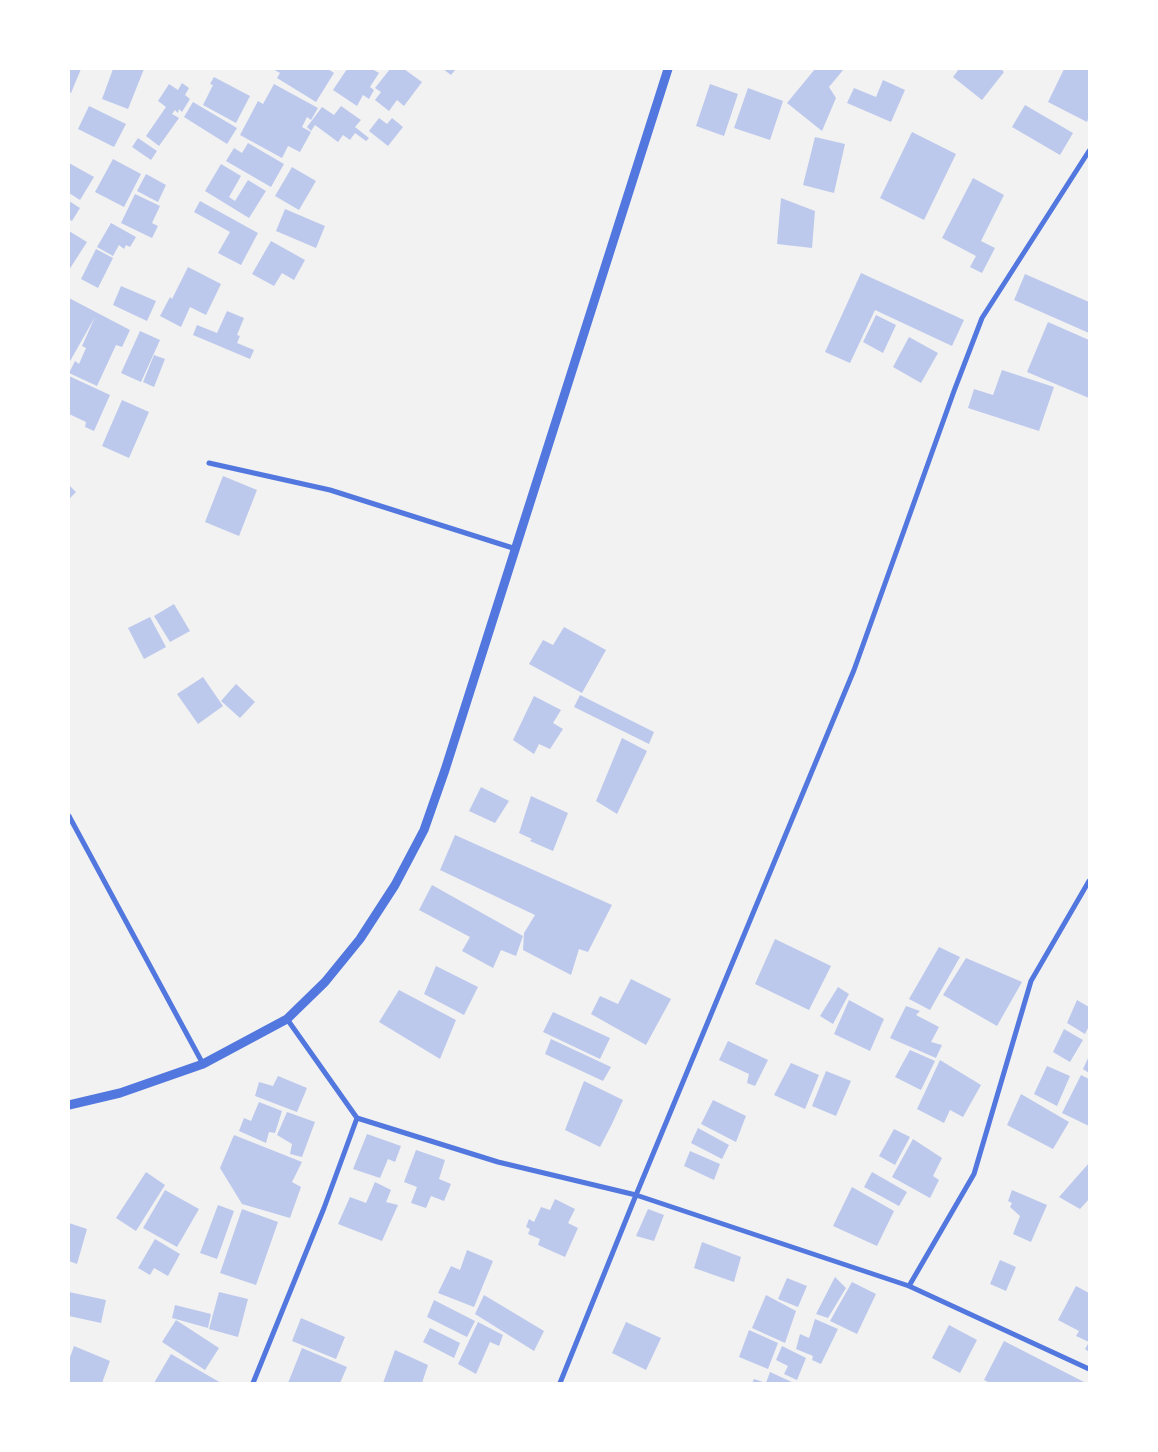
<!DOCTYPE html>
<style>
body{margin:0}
#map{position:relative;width:1158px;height:1452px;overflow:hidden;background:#f2f2f2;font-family:Lato,sans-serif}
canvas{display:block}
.frame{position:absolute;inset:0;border:70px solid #fff;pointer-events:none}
</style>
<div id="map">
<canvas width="1158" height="1452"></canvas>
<div class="frame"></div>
</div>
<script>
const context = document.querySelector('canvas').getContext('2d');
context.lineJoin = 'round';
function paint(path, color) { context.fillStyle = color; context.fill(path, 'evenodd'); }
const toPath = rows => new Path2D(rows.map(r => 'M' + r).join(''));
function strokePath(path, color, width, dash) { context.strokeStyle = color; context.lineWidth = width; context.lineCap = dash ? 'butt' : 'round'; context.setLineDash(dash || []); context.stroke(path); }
paint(toPath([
 [69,69,81,69,71,93,69,92],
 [113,69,144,69,128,109,102,99],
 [273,69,328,69,334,73,316,102,277,78,280,73],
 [347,69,372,69,379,73,370,87,374,90,369,99,363,95,357,106,333,90],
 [390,69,404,69,422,82,404,106,397,100,389,111,375,100,381,92,375,88],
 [443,69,456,69,451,75],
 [815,69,844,69,829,87,836,98,822,131,787,103],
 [959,69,1001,69,1004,72,982,100,953,77],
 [1064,69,1089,69,1089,116,1087,122,1048,102],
 [214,77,250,96,236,123,203,105,213,85,210,84],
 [883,80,905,90,891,122,847,103,854,88,876,97],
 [182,83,189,88,185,95,190,99,182,112,179,109,178,113,175,110,172,114,179,118,159,146,146,136,166,107,158,101,169,84,178,90],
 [274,84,318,108,311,120,307,117,302,127,311,132,300,152,288,146,282,158,240,135,258,101,263,104],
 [710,84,738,94,724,136,696,126],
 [748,88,783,101,770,140,734,128],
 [193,102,237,128,227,144,184,117],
 [1025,105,1073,133,1060,155,1012,127],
 [89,106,126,124,114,147,78,129],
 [341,106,361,120,355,127,369,138,366,141,355,133,350,140,343,135,338,142,315,125,311,131,307,127,322,107,334,115],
 [379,118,387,124,392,118,403,127,388,146,369,131],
 [912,132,956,154,924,220,880,198],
 [815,137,845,144,834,193,803,185],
 [138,138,157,151,151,160,132,147],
 [248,143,284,164,271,187,226,161,234,148,242,153],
 [113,159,141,174,124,207,95,192],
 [69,163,94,177,80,200,69,193],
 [221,164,241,176,229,197,235,201,248,180,266,191,249,218,205,191],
 [292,167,316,181,299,210,275,196],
 [146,174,166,185,158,202,137,191],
 [973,178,1004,195,981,241,995,248,982,273,970,267,976,256,942,238],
 [135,194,160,206,152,223,158,226,152,238,121,223],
 [781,198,815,211,812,248,777,244],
 [69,201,80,208,72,221,69,219],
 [200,201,258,233,241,265,218,253,230,232,194,212],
 [285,209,325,226,316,248,276,231],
 [111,223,136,237,130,247,126,245,124,249,119,245,113,256,97,247],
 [69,231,87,242,69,270],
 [271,241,305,260,294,280,282,273,274,286,252,274],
 [96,249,113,258,98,288,81,279],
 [188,267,221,284,206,315,190,307,181,327,160,316,170,297,172,299],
 [861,273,964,320,952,346,875,310,850,363,825,352],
 [1025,274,1089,302,1089,333,1014,300],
 [121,286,156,301,147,321,113,305],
 [69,298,130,330,122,347,116,345,97,386,69,373,75,361,79,364,86,348,82,346,95,317,69,363],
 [227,311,244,318,237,335,240,336,237,343,254,350,250,359,193,335,197,325,217,333],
 [876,315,896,325,883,353,863,342],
 [1048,322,1089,340,1089,398,1027,372],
 [140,331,160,340,141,382,121,373],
 [909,337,938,353,921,383,893,367],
 [154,355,165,359,154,387,143,382],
 [1002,370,1054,387,1039,431,968,408,974,389,993,395],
 [69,376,110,395,94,431,85,427,86,422,69,414],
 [122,400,149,412,129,458,102,446],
 [223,476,257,490,239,536,205,522],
 [69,485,76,492,69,499],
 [174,604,190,631,170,642,154,616],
 [150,617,166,647,144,659,128,628],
 [564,627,606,650,582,693,529,664,543,640,553,645],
 [203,677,223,706,198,724,177,694],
 [236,684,255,702,240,718,221,701],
 [580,695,654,732,649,744,574,707],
 [534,696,561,710,553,723,563,729,550,749,539,744,534,754,513,740],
 [622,738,647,751,617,814,596,801],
 [481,787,509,801,495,823,469,811],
 [531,796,568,813,553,851,530,841,532,839,519,833],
 [455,835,612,905,588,952,579,949,571,975,523,950,524,933,535,915,440,870],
 [432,885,523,936,516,956,501,950,493,968,462,951,470,937,419,910],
 [775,939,831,966,809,1010,755,984],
 [939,947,960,957,930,1010,909,999],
 [966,958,1022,982,997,1026,943,995],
 [436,966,478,987,464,1015,424,994],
 [631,979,671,999,646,1045,591,1014,600,996,618,1004],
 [838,987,849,994,833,1024,820,1016],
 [399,990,456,1020,440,1059,379,1022],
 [849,1000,884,1019,870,1051,834,1034],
 [1077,1000,1089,1007,1089,1026,1085,1034,1067,1023],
 [906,1006,920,1011,916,1015,939,1027,931,1042,942,1045,936,1058,890,1038],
 [553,1012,610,1038,600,1059,543,1032],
 [1064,1029,1083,1040,1070,1062,1053,1052],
 [551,1039,611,1067,603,1081,545,1054],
 [728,1041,768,1060,755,1086,747,1083,749,1074,719,1060],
 [910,1050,935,1061,921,1090,895,1077],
 [1089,1056,1089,1073,1083,1069],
 [940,1060,981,1085,963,1117,950,1110,944,1123,917,1109],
 [791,1063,819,1075,805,1109,774,1095],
 [1047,1066,1070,1076,1057,1106,1034,1094],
 [826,1071,851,1081,836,1116,812,1106],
 [1081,1075,1089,1079,1089,1126,1062,1113],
 [278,1076,307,1088,297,1112,255,1096,259,1082,273,1086],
 [584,1081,623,1100,611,1126,600,1147,565,1130],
 [1021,1094,1069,1122,1053,1149,1007,1125],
 [713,1100,746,1116,736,1142,701,1124],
 [259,1102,282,1111,275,1133,269,1132,266,1143,239,1131,244,1118,251,1121],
 [287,1112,315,1122,302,1157,290,1154,292,1144,277,1135],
 [698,1128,729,1145,722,1159,691,1143],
 [894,1129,910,1137,895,1165,879,1156],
 [367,1134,401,1146,395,1162,388,1159,380,1178,353,1169],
 [234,1135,302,1162,292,1182,301,1187,290,1218,242,1204,220,1168],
 [913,1139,942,1158,933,1176,939,1180,930,1198,892,1177],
 [416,1150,445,1160,439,1179,451,1184,444,1201,431,1196,426,1208,411,1203,417,1187,404,1182],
 [690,1151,720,1164,714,1180,684,1166],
 [1089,1163,1089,1199,1080,1209,1059,1197],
 [146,1172,165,1185,136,1231,116,1218],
 [872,1172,907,1192,899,1206,864,1187],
 [375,1182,391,1190,386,1202,398,1205,382,1241,338,1224,350,1197,366,1203],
 [852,1187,894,1211,877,1246,833,1226],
 [165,1190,199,1209,177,1247,143,1228],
 [1012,1190,1047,1205,1031,1242,1013,1234,1020,1216,1010,1207,1012,1203,1008,1201],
 [555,1199,575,1209,568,1223,578,1228,565,1257,538,1245,540,1239,528,1234,530,1229,526,1227,529,1219,534,1222,541,1207,550,1210],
 [218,1205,234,1211,217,1259,200,1253],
 [242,1209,278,1222,256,1285,220,1273],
 [648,1209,664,1215,654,1241,636,1236],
 [69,1223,87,1229,77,1264,69,1261],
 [155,1239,180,1254,168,1276,154,1268,150,1275,138,1268],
 [702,1242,741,1257,734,1282,694,1268],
 [467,1250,493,1261,474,1307,438,1293,451,1266,460,1270],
 [1000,1260,1016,1267,1006,1291,990,1284],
 [835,1277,846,1288,828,1318,816,1314],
 [787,1278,807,1286,798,1307,778,1299],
 [852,1282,876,1294,857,1334,830,1321],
 [1076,1286,1089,1293,1089,1352,1085,1349,1089,1342,1076,1336,1079,1331,1058,1320],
 [69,1292,106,1300,101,1323,69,1316],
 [219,1292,248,1299,238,1337,209,1329],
 [484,1295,544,1331,534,1351,475,1314],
 [766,1295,796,1311,785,1343,752,1328],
 [434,1300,475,1321,467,1337,427,1317],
 [175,1305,211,1314,208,1328,172,1318],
 [301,1318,345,1337,336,1359,292,1341],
 [815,1319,838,1329,821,1364,812,1360,813,1356,796,1349,800,1334,809,1338],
 [176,1320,219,1348,205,1370,162,1342],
 [478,1322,503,1335,499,1346,490,1342,476,1374,458,1364],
 [626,1322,661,1338,646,1370,612,1353],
 [949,1325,977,1340,960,1373,932,1358],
 [430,1328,460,1343,454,1358,423,1342],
 [749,1330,778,1343,768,1369,739,1357],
 [1004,1341,1086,1383,990,1383,984,1380],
 [74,1346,110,1361,102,1383,69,1383,69,1360],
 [782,1346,806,1358,797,1380,784,1374,788,1366,776,1360],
 [302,1348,347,1367,340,1383,288,1383],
 [395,1350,428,1365,422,1383,383,1383],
 [171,1354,221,1383,154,1383],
 [770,1372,794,1383,752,1383,754,1379,766,1383]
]), '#bdc9ec');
strokePath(toPath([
 [209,463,330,490,516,549],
 [69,816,203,1064],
 [287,1019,357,1118,498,1162,636,1195,909,1286,1089,1369],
 [909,1286,974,1174,1031,981,1089,881],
 [253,1383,324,1208,357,1118],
 [560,1383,636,1195,854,670,954,391,982,318,1089,151]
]), '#5277de', 5);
strokePath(toPath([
 [69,1105,120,1093,203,1064,287,1019,325,982,360,939,395,885,424,830,445,770,668,69]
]), '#5277de', 9);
</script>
